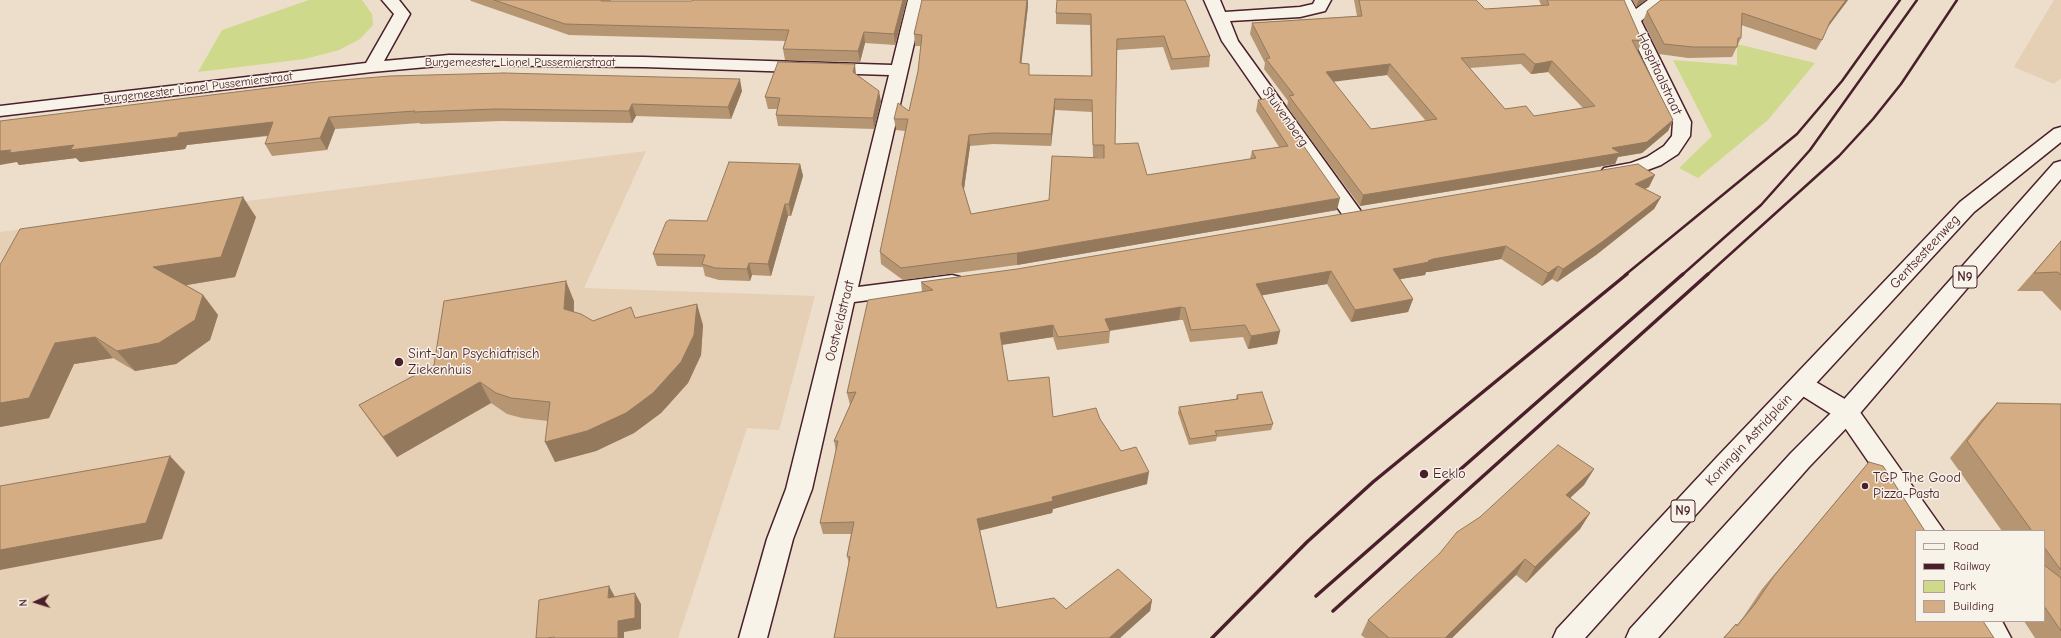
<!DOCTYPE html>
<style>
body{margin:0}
#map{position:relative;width:2061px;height:638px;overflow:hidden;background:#ecdeca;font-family:"Comic Neue",sans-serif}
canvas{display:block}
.legend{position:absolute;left:1915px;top:530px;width:130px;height:92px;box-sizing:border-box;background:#f7f3e8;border:1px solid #b29e9c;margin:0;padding:5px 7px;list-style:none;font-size:12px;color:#4a1f2b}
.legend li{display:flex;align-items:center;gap:8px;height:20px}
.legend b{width:20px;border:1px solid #b29e9c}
.north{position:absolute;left:16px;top:582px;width:40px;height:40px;-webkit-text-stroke:3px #f7f3e8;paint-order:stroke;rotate:266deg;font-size:11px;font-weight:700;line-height:16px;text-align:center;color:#4a1f2b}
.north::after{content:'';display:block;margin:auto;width:14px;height:18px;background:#4a1f2b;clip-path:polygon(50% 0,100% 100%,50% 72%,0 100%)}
</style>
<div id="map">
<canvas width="2061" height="638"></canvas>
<ul class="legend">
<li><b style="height:5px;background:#f7f3e8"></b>Road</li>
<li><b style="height:5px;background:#4a1f2b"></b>Railway</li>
<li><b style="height:11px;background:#ced98c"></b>Park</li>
<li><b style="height:11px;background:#d4ad85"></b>Building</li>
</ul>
<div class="north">N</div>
</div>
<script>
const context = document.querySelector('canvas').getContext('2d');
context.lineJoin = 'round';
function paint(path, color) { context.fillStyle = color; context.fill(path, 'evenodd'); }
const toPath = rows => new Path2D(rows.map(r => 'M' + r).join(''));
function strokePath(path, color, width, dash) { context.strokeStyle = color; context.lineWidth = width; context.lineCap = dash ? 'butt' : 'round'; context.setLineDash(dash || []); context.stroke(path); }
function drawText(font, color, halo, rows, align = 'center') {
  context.font = font + ' "Comic Neue",sans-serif'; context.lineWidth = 3; context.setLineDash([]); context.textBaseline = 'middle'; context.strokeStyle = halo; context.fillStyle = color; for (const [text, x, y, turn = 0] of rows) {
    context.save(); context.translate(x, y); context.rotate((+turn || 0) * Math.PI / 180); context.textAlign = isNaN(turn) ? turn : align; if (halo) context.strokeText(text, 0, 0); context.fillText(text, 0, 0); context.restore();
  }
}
paint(toPath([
 [2054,0,2061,0,2061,78,2054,84,2014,67],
 [646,151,584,288,815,296,779,430,747,428,678,638,0,638,0,232]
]), '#e5cfb5');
paint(toPath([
 [309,0,362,0,372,14,373,25,360,39,339,50,305,59,198,72,222,30],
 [1737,44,1815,63,1768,120,1698,178,1679,168,1712,136,1673,60,1737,65]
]), '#ced98c');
const minor = toPath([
 [382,0,399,0,410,14,384,61,449,55,644,57,892,65,908,0,924,0,858,287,952,275,960,277,963,282,960,287,952,289,854,302,812,489,793,539,767,638,739,638,767,539,786,489,889,75,644,67,449,65,372,72,0,116,0,106,366,63,394,14,382,0],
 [1204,0,1220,0,1225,12,1300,7,1313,4,1315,0,1331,0,1325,11,1300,17,1230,21,1238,41,1360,210,1363,215,1360,220,1353,222,1346,220,1222,41,1204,0],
 [1615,0,1631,0,1636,9,1648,0,1666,0,1641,21,1691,122,1690,136,1678,154,1661,165,1642,172,1611,178,1604,176,1601,172,1604,168,1631,163,1647,157,1664,146,1672,136,1673,122,1615,0],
 [1801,375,1809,378,1855,405,1944,531,1916,531,1839,419,1793,390,1789,384,1793,378,1801,375],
 [1973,621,2002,621,2011,638,1982,638,1973,621]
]);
const major = toPath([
 [2061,127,2061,142,1974,212,1736,470,1585,638,1553,638,1557,629,1718,456,1960,202,2054,129,2061,127],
 [2061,161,2061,179,1855,419,1809,467,1658,638,1626,638,1630,629,1791,453,1839,405,2054,163,2061,161]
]);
strokePath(minor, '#4a1f2b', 3);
strokePath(major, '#4a1f2b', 3);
paint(minor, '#f7f3e8');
paint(major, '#f7f3e8');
strokePath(toPath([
 [1625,275,1797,134,1842,81,1900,0],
 [1682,275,1761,205,1810,150,1917,0],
 [1707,275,1839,156,1873,119,1901,84,1957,0]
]), '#4a1f2b', 2.5);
strokePath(toPath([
 [1316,596,1683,274],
 [1333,611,1708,274],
 [1212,638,1307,542,1373,482,1627,274]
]), '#4a1f2b', 3.5);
paint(toPath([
 [470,0,611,0,611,1,692,1,907,0,895,45,865,43,860,62,785,60,783,49,785,41,569,35,471,1],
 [922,0,1028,0,1028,6,1021,63,1029,64,1029,75,1091,76,1090,25,1056,24,1056,13,1185,0,1210,56,1209,67,1171,70,1163,47,1117,50,1115,144,1147,175,1250,159,1252,151,1279,147,1256,111,1258,100,1337,210,1017,265,903,280,881,264,880,252,905,131,896,130,894,119,909,111,918,71,921,46,915,46,914,34],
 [1055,110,1092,112,1093,157,1103,157,1103,158,1049,200,971,214,964,189,970,146,993,144,1051,146],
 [1354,0,1476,0,1485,9,1541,5,1539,0,1624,0,1642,41,1638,51,1673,120,1668,131,1642,153,1618,157,1615,164,1360,206,1287,107,1288,101,1264,69,1265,63,1250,34,1252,23,1357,16],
 [1521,64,1531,74,1548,72,1583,108,1534,116,1505,109,1470,68],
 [1387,75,1426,121,1371,129,1333,81],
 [1632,0,1646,0,1636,7],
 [1661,0,1848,0,1828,27,1822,40,1816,50,1741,25,1741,38,1732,57,1688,58,1659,54,1643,21,1647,11],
 [856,74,881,102,874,129,778,126,776,115,777,109,768,109,765,97],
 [742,91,731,119,636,116,632,123,501,121,420,124,420,123,335,129,327,150,272,156,265,144,268,136,187,145,185,149,80,162,76,158,19,165,17,162,0,121],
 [800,164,803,176,791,216,788,216,771,276,752,275,750,281,719,280,705,276,703,267,657,266,653,254],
 [1649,187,1645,189,1661,197,1654,209,1596,255,1557,282,1552,279,1542,286,1501,259,1429,272,1426,272,1425,275,1400,279,1413,299,1408,312,1351,322,1327,284,1261,295,1280,331,1277,344,1248,349,1243,337,1190,342,1183,320,1179,320,1110,331,1109,343,1057,350,1053,337,1002,345,1008,381,1053,417,1100,419,1121,451,1147,484,1053,509,1052,513,980,530,997,608,1066,609,1152,600,1150,611,834,638,849,564,847,556,851,534,823,534,820,523,836,451,834,441,850,405,847,393,922,292,921,282],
 [256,217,235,277,186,285,203,295,218,315,210,340,176,364,135,371,113,358,74,364,49,418,0,427,0,265],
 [2061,241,2061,311,2042,291,2017,291],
 [574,301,574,312,593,321,635,318,703,325,701,355,688,383,661,413,634,433,596,451,555,462,548,421,522,418,507,414,491,403,397,457,373,425,359,405],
 [1237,395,1273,424,1271,430,1217,437,1216,441,1189,445,1178,413,1179,407,1236,399],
 [1997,403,2061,404,2061,638,2035,638,2024,621,2044,621,2044,531,2002,531,1950,458,1981,420],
 [1869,462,1994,638,1723,638,1736,624,1737,625,1744,616,1762,589],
 [1594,469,1584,485,1570,498,1590,513,1580,529,1526,583,1516,575,1452,638,1365,638,1361,635,1368,620]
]), '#b69572');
paint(toPath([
 [903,0,907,0,895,45,894,34],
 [1027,0,1028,0,1028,6,1020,75,1020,63],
 [1639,0,1646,0,1636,7],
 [1846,0,1848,0,1824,32,1830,22],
 [864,32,865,43,860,62,858,51],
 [1552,61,1548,72,1531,74,1535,64],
 [855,64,856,75,853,72],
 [1390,64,1387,75,1324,83,1326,72],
 [740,79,742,91,731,119,728,107],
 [879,91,881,102,874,129,873,118],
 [1055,99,1055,110,1051,146,1051,134],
 [632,104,636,116,632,123,629,111],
 [329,117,335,129,327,150,320,138],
 [1673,120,1668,131,1642,153,1618,157,1615,164,1360,206,1363,195,1612,148],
 [273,122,280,134,187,145,185,149,80,162,76,158,19,165,17,162,0,165,0,151,74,145],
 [969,135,970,146,963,196,962,184],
 [800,164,803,176,791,216,789,204],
 [1655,175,1649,187,1629,196,1635,184],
 [243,197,256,217,235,277,169,288,153,267],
 [1661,197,1654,209,1596,255,1557,282,1563,269],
 [1340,198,1337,210,1017,265,1017,253],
 [785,204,788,216,771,276,768,264],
 [1506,246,1501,259,1429,272,1426,272,1425,275,1389,281,1393,269,1433,259],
 [749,263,752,275,750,281,747,269],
 [1558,266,1552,279,1542,286,1548,273],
 [1331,271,1327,284,1253,297,1256,284],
 [566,281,574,301,573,329,564,309],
 [203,295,218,315,210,340,176,364,135,371,117,351],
 [1413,299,1408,312,1351,322,1355,310],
 [697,304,703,325,701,355,688,383,661,413,634,433,596,451,555,462,545,442],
 [1181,307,1179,320,1105,331,1105,319],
 [1053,325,1053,337,1000,345,1000,333],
 [1280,331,1277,344,1248,349,1251,336],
 [95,337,113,358,74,364,49,418,0,427,0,403,55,343],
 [480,382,491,403,397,457,383,437],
 [170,456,185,472,162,539,0,570,0,550],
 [1594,469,1584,485,1556,511,1566,495],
 [1149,472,1147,484,1053,509,1052,513,978,531,977,519,1052,497],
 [1590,513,1580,529,1526,583,1535,567],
 [1525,559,1516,575,1452,638,1445,638],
 [609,586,615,597,608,598],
 [635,593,641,604,641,629,624,632,624,638,618,638,618,621],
 [1152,600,1150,611,1120,638,1109,638]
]), '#94795d');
const building = toPath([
 [494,0,601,0,601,1,692,1,693,0,903,0,894,34,864,32,858,51,783,49,789,30,565,24,494,0],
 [922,0,1027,0,1020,63,1029,64,1029,75,1092,76,1091,14,1056,13,1057,0,1185,0,1210,56,1172,59,1164,36,1117,39,1115,144,1138,143,1147,175,1256,158,1252,151,1288,146,1258,100,1270,98,1340,198,1017,253,901,268,880,252,908,119,894,119,898,103,909,111,918,71,922,35,914,34,922,0],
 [1055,99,1092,100,1093,145,1104,145,1104,158,1052,156,1049,200,971,214,962,184,969,135,993,133,1051,134,1055,99],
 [1359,0,1476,0,1485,9,1549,5,1547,0,1624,0,1642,41,1632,40,1673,120,1647,142,1612,148,1620,153,1363,195,1289,96,1294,95,1266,59,1270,58,1252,23,1362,16,1359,0],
 [1524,54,1535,64,1552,61,1595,106,1534,116,1526,106,1505,109,1461,58,1524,54],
 [1390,64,1437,119,1371,129,1326,72,1390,64],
 [1661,0,1846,0,1830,22,1822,40,1742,13,1741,38,1738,38,1737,47,1693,47,1664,44,1647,11,1661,0],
 [778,62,855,64,853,72,879,91,873,118,776,115,780,98,765,97,778,62],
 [504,73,740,79,728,107,632,104,629,111,496,109,414,112,415,111,329,117,320,138,265,144,273,122,179,133,177,137,70,150,74,145,9,153,11,150,0,151,0,121,317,82,390,76,504,73],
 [729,162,800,164,789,204,785,204,768,264,749,263,747,269,715,268,702,264,705,255,653,254,666,222,669,220,707,221,729,162],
 [1638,164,1655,175,1635,184,1661,197,1602,242,1563,269,1558,266,1548,273,1506,246,1433,259,1428,261,1429,262,1393,269,1413,299,1355,310,1331,271,1256,284,1280,331,1251,336,1245,325,1191,330,1185,308,1181,307,1105,319,1110,331,1058,337,1053,325,1000,333,1008,381,1049,377,1053,417,1096,408,1100,419,1121,451,1136,447,1149,472,1052,497,1053,501,977,519,997,608,1054,598,1066,609,1118,569,1152,600,1109,638,834,638,850,557,847,556,854,522,820,523,838,441,834,441,856,392,847,393,868,300,933,290,921,282,1017,269,1638,164],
 [243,197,221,257,153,267,203,295,195,320,159,343,117,351,95,337,55,343,29,398,0,403,0,265,20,229,243,197],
 [2061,241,2061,275,2058,272,2034,273,2061,241],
 [566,281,564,309,581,314,593,321,631,307,635,318,697,304,694,335,681,362,653,393,626,413,587,431,545,442,550,402,511,398,496,393,480,382,383,437,359,405,434,365,444,301,566,281],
 [1262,392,1273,424,1215,431,1217,435,1190,439,1179,407,1238,399,1237,395,1262,392],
 [1997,403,2061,404,2061,570,2044,547,2044,531,2032,531,1967,441,1997,403],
 [1558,445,1594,469,1566,495,1590,513,1535,567,1525,559,1445,638,1389,638,1368,620,1440,553,1457,532,1480,517,1558,445],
 [170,456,146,523,0,550,0,486,170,456],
 [1869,462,1883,466,1925,531,1916,531,1916,621,1983,621,1994,638,1724,638,1736,624,1737,626,1755,604,1774,576,1869,462],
 [2044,565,2061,578,2061,631,2044,606,2044,565],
 [609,586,608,598,635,593,635,618,618,621,618,638,554,638,554,637,547,638,536,638,539,600,609,586]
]);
paint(building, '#d4ad85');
strokePath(building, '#94795d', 1);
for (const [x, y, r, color] of [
 [399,362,5,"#4a1f2b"],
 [1424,474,5,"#4a1f2b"],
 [1865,486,4,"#4a1f2b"]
]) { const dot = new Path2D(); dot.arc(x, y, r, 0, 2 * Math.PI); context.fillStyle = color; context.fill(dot); strokePath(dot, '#f7f3e8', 1.5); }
drawText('12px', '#4a1f2b', '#f7f3e8', [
 ["Burgemeester Lionel Pussemierstraat",520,63],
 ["Burgemeester Lionel Pussemierstraat",198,88,-7]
]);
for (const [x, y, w] of [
 [1965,277,24],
 [1683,511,24]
]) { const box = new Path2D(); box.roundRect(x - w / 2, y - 11, w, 22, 3); context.fillStyle = '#f7f3e8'; context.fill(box); strokePath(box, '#4a1f2b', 1); }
drawText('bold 13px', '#4a1f2b', null, [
 ["N9",1965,277],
 ["N9",1683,511]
]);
drawText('14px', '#4a1f2b', '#f7f3e8', [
 ["Hospitaalstraat",1659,74,65],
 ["Stuivenberg",1285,117,55],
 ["Gentsesteenweg",1925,252,-47],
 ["Oostveldstraat",840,321,-76],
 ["Koningin Astridplein",1749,440,-47]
]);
drawText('14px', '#4a1f2b', '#f7f3e8', [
 ["Sint-Jan Psychiatrisch",408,354],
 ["Ziekenhuis",408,370],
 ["Eeklo",1433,474],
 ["TGP The Good",1873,478],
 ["Pizza-Pasta",1873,494]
], 'left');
</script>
